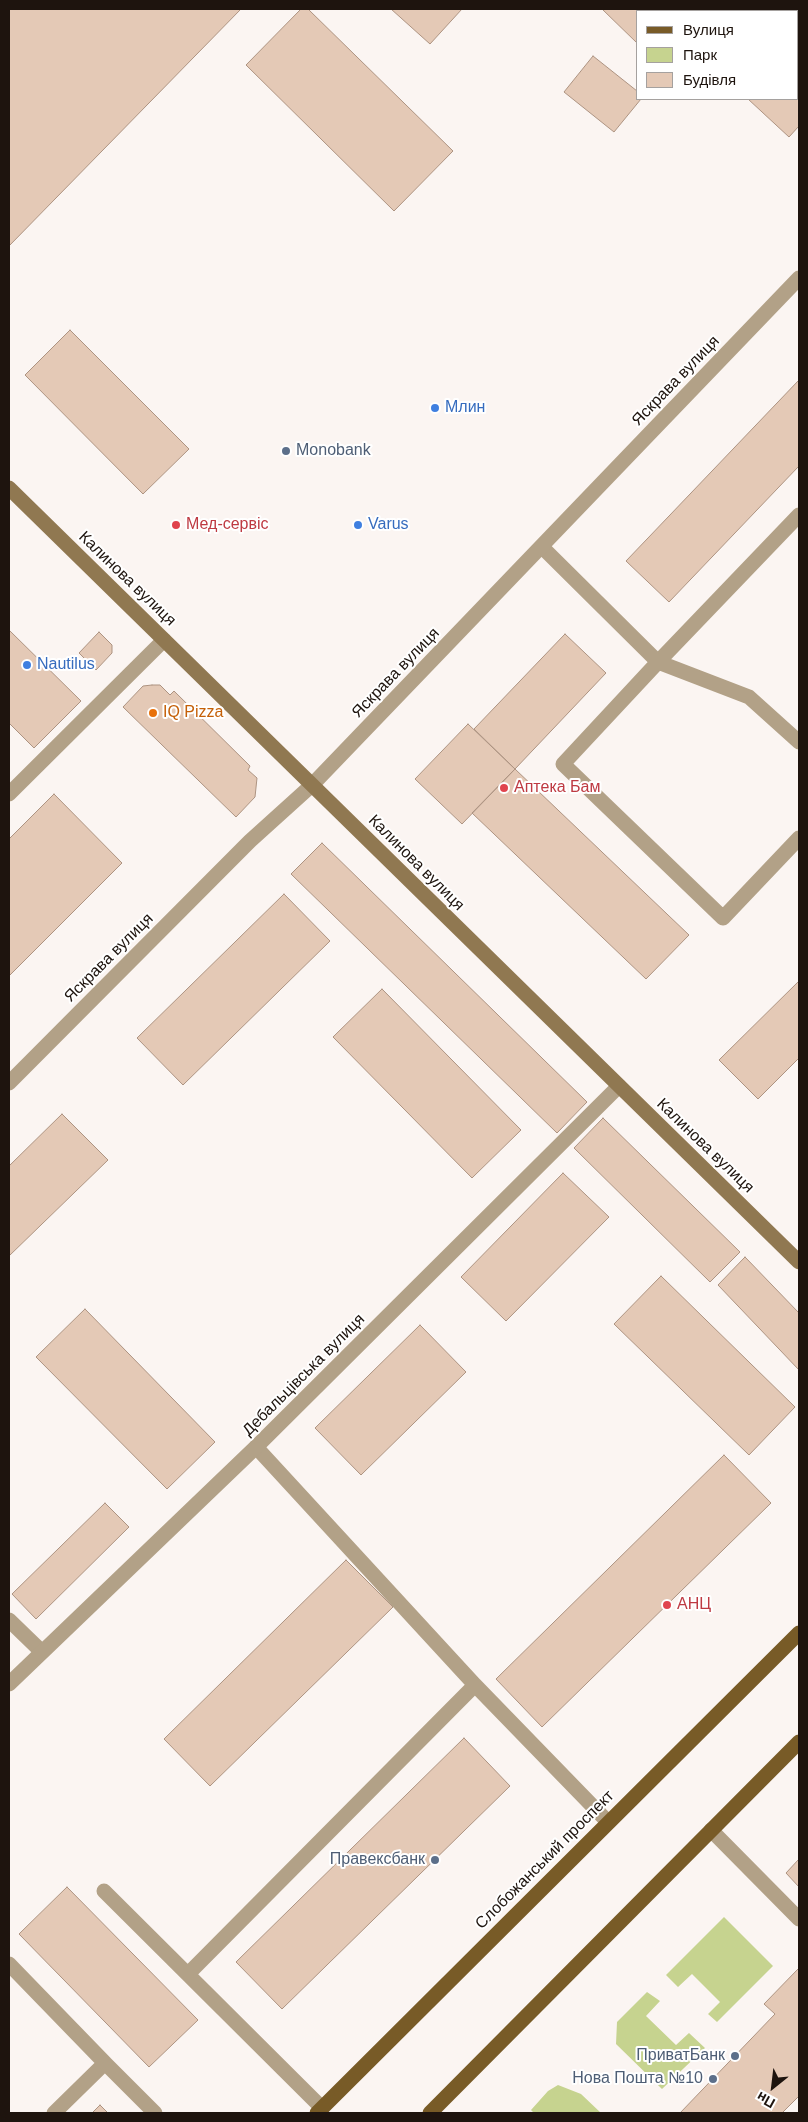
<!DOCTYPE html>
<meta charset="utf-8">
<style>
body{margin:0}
#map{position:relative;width:808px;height:2122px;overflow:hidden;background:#fbf5f2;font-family:Arial,sans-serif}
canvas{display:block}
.frame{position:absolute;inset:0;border:10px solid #1e140e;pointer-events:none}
.legend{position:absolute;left:636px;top:10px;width:162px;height:90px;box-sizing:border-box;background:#fff;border:1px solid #a5a19f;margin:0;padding:6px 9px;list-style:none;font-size:15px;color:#1e140e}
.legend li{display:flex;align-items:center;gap:10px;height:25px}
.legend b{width:25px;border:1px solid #a5a19f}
.north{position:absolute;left:748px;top:2062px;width:50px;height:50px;-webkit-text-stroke:4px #fff;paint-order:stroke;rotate:209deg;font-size:14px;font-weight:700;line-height:20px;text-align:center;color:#1e140e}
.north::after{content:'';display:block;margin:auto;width:18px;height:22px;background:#1e140e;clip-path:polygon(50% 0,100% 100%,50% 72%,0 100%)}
</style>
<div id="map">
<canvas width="808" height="2122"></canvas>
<div class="frame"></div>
<ul class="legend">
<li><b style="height:6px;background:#785b27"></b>Вулиця</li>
<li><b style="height:14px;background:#c6d38f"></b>Парк</li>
<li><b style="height:14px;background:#e4c9b6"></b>Будівля</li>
</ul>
<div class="north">Пн</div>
</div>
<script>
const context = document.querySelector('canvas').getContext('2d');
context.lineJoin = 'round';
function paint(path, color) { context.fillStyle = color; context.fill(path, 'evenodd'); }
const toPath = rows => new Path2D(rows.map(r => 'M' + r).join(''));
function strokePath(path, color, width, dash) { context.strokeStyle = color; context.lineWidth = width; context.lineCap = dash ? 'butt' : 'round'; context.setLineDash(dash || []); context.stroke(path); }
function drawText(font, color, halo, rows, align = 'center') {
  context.font = font + ' Arial,sans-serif'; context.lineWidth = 4; context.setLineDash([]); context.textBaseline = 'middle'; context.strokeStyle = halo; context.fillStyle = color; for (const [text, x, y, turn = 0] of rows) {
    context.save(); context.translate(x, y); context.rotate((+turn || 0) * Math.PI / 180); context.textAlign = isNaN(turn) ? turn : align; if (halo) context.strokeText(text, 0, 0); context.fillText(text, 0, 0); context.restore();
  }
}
paint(toPath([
 [724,1917,773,1966,717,2022,708,2014,720,2002,692,1974,678,1987,666,1975],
 [647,1992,660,2001,646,2016,676,2045,689,2033,705,2048,662,2089,616,2044,617,2022],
 [558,2085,581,2094,601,2113,534,2113,531,2110,548,2091]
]), '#c6d38f');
const building = toPath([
 [9,9,241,9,9,246,9,9],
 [301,9,308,9,453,151,394,211,246,65,301,9],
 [391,9,462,9,430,44,391,9],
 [602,9,724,9,727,11,637,11,637,43,602,9],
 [797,33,799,35,799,126,789,137,748,99,797,99,797,33],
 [593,56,637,91,637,99,641,99,614,132,564,92,593,56],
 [70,330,189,449,143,494,25,375,70,330],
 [799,380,799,466,669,602,626,561,799,380],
 [9,630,81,701,34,748,9,723,9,630],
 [99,632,112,645,112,653,96,670,79,653,99,632],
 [565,634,606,673,515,769,474,729,565,634],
 [152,685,160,685,170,695,174,691,250,766,248,770,257,778,255,797,236,817,123,707,143,686,152,685],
 [468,724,515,769,462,824,415,779,468,724],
 [515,769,689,935,646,979,472,813,515,769],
 [54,794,122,863,9,976,9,839,54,794],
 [322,843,587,1102,557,1133,291,874,322,843],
 [284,894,330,941,183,1085,137,1038,284,894],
 [799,981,799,1058,758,1099,719,1060,799,981],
 [382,989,521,1130,472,1178,333,1037,382,989],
 [62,1114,108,1160,9,1256,9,1166,62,1114],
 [603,1118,740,1252,710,1282,574,1148,603,1118],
 [563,1173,609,1217,506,1321,461,1277,563,1173],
 [745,1257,799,1313,799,1370,718,1285,745,1257],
 [661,1276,795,1407,749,1455,614,1324,661,1276],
 [85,1309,215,1442,167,1489,36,1357,85,1309],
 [420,1325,466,1372,361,1475,315,1428,420,1325],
 [724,1455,771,1503,542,1727,496,1679,724,1455],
 [105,1503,129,1527,36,1619,12,1594,105,1503],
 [346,1560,393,1607,210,1786,164,1739,346,1560],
 [464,1738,510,1786,282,2009,236,1962,464,1738],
 [799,1859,799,1887,786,1873,799,1859],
 [67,1887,198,2020,149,2067,19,1934,67,1887],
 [799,1968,799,2096,782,2113,680,2113,775,2014,764,2004,799,1968],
 [100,2105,108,2113,92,2113,100,2105]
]);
paint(building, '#e4c9b6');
strokePath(building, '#ad9381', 1);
strokePath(toPath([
 [799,515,658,662,563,764,723,918,799,838],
 [542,547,658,662,749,697,799,742],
 [9,794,164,640],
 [256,1447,475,1685,608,1822],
 [9,1620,41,1651],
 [711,1830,799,1919],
 [104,1891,322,2108],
 [9,1964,105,2063],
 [188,1974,475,1685],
 [54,2113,105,2063,155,2113]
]), '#b2a187', 15);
strokePath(toPath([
 [9,1083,250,841,312,785,799,278],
 [9,1684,256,1447,619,1086]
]), '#b2a187', 15);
strokePath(toPath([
 [9,488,799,1262]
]), '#907851', 15);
strokePath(toPath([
 [317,2113,799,1633],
 [430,2113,799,1742]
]), '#785b27', 15);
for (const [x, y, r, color] of [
 [435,408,5,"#3f7fe0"],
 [286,451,5,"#5c6f8a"],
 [176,525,5,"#e0444e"],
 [358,525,5,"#3f7fe0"],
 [27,665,5,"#3f7fe0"],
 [153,713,5,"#e8710a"],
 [504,788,5,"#e0444e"],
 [667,1605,5,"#e0444e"],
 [435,1860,5,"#5c6f8a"],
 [735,2056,5,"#5c6f8a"],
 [713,2079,5,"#5c6f8a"]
]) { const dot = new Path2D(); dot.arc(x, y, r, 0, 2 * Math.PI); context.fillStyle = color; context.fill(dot); strokePath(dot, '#fff', 2); }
drawText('16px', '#1e140e', '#fff', [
 ["Яскрава вулиця",676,381,-46],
 ["Калинова вулиця",127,579,44],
 ["Яскрава вулиця",396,673,-46],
 ["Калинова вулиця",416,863,45],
 ["Яскрава вулиця",109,958,-45],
 ["Калинова вулиця",705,1146,44],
 ["Дебальцівська вулиця",304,1375,-45],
 ["Слобожанський проспект",545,1860,-45]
]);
drawText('16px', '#366cbe', '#fff', [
 ["Млин",445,408],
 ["Varus",368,525],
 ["Nautilus",37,665]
], 'left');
drawText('16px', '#4e5e75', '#fff', [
 ["Monobank",296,451,"left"],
 ["Правексбанк",425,1860],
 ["ПриватБанк",725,2056],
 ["Нова Пошта №10",703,2079]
], 'right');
drawText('16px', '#be3a42', '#fff', [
 ["Мед-сервіс",186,525],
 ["Аптека Бам",514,788],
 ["АНЦ",677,1605]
], 'left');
drawText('16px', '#c56008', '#fff', [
 ["IQ Pizza",163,713]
], 'left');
</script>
